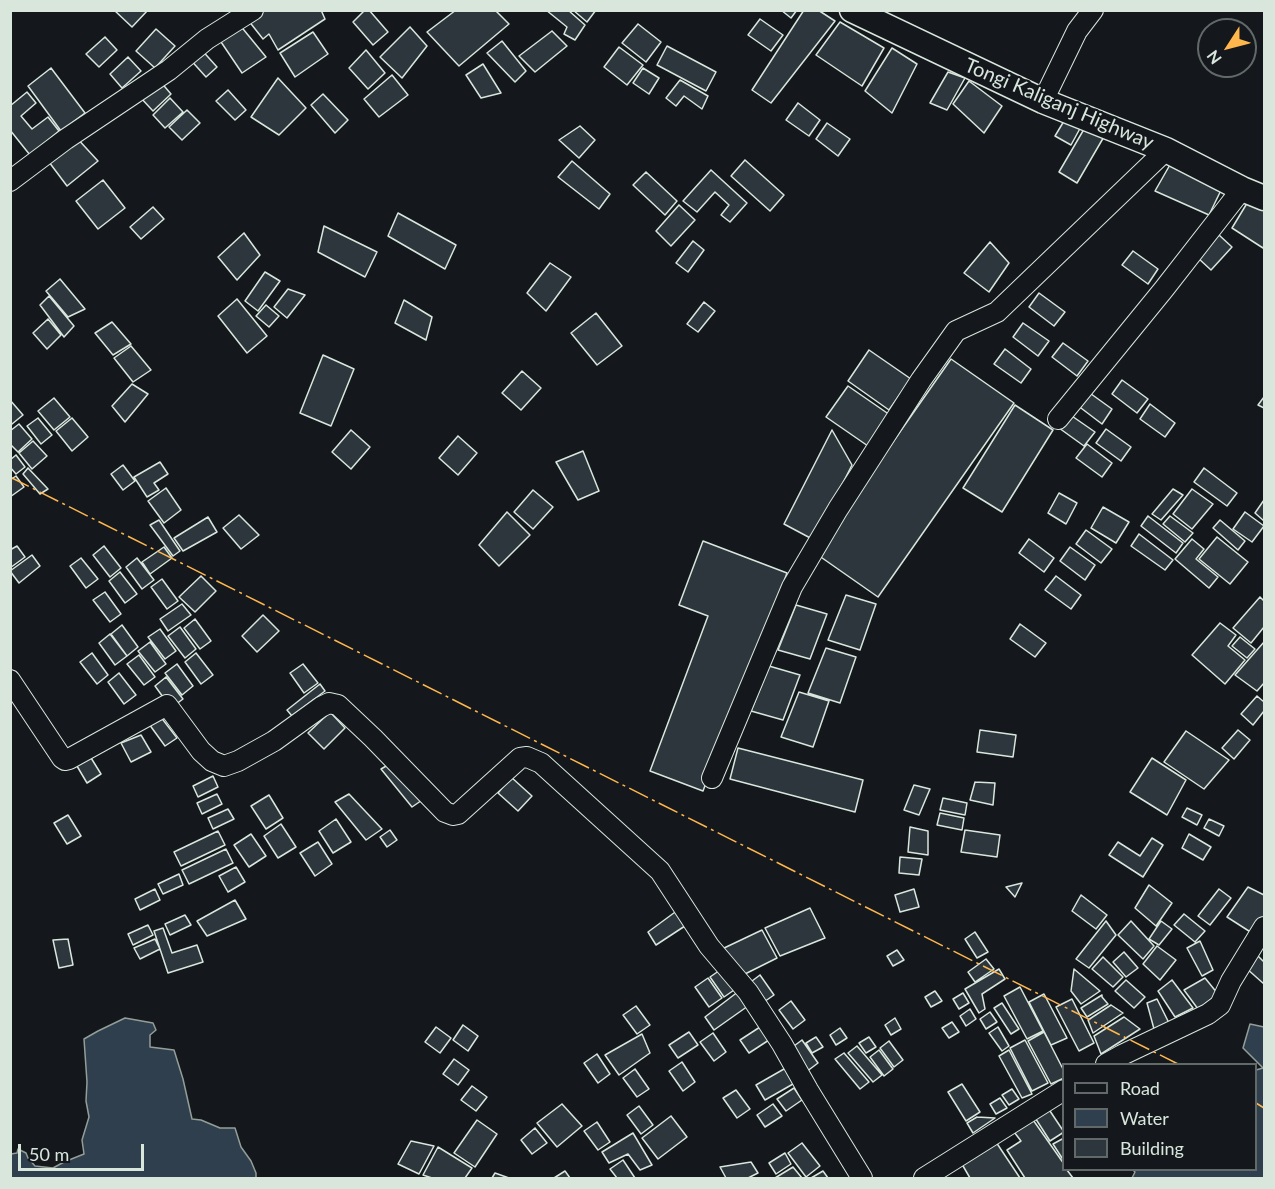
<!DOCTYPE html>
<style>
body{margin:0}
#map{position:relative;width:1275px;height:1189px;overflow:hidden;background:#14181c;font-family:Lato,sans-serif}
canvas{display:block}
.frame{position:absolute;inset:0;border:12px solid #d8e6dc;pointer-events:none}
.legend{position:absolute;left:1062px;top:1063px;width:195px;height:108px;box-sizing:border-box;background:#14181c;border:2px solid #626a69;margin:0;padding:8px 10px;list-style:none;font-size:18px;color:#d8e6dc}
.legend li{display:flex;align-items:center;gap:12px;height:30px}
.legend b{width:30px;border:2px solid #626a69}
.north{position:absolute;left:1197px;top:18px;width:60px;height:60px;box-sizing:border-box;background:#14181c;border:2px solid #626a69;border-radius:50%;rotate:234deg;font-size:16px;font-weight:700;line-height:24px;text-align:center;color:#d8e6dc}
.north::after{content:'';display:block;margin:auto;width:21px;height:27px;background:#ffb74d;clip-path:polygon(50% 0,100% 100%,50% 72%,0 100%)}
.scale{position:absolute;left:18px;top:1144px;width:126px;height:27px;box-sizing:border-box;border:3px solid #d8e6dc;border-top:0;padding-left:8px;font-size:18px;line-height:21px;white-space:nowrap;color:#d8e6dc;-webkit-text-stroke:4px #14181c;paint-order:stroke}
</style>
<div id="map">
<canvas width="1275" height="1189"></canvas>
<div class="frame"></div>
<ul class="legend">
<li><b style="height:8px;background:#14181c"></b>Road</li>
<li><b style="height:16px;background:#2f3f4d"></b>Water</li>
<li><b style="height:16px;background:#2c363c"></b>Building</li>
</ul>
<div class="north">N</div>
<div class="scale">50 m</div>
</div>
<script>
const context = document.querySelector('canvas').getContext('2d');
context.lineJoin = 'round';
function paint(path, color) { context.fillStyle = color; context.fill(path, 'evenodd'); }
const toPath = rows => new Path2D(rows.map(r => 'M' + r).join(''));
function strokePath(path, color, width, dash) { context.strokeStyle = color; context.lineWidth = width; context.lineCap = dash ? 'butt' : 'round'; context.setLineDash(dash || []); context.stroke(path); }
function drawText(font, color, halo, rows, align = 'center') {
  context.font = font + ' Lato,sans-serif'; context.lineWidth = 4.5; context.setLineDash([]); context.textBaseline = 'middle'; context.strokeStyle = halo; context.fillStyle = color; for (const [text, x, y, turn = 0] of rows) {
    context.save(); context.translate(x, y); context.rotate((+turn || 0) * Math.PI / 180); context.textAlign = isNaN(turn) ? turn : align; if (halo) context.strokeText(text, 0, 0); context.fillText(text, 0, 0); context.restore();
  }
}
const water = toPath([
 [125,1018,153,1023,156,1030,150,1035,150,1047,174,1050,183,1079,192,1119,201,1120,220,1128,235,1128,241,1147,251,1161,256,1173,256,1178,11,1178,11,1154,17,1153,18,1149,26,1153,28,1158,35,1166,53,1168,64,1162,84,1154,82,1140,89,1117,86,1101,87,1082,84,1039,98,1031,125,1018],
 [1250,1024,1264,1027,1264,1178,1132,1178,1135,1172,1133,1170,1256,1170,1256,1070,1263,1068,1243,1048,1250,1024]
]);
paint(water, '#2f3f4d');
strokePath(water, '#939e99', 1.5);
const building = toPath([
 [114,10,148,10,132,27,114,10],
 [262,10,321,10,325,19,278,50,269,34,263,39,248,20,262,10],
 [365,10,369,10,388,32,373,45,353,22,365,10],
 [456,10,495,10,509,24,459,66,427,32,456,10],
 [546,10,568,10,585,25,575,40,564,34,567,27,546,10],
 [573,10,596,10,587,22,573,10],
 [781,10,797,10,791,18,781,10],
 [804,10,818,10,835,21,771,103,752,90,804,10],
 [760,19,783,35,771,51,748,35,760,19],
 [840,22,884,48,862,86,816,55,840,22],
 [239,24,266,57,242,73,217,36,239,24],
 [638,24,661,42,646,62,622,43,638,24],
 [410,27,427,46,402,78,380,57,410,27],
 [156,29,175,46,155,68,136,51,156,29],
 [552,31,567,46,535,72,519,56,552,31],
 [313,32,328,54,295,77,280,53,313,32],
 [105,37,117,50,99,67,86,54,105,37],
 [502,41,526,71,515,82,487,53,502,41],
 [667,46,716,72,706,91,657,65,667,46],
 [199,47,217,67,206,77,188,57,199,47],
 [619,47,643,65,627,85,604,67,619,47],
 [892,48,917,64,892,113,865,91,892,48],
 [366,50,385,73,368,89,349,68,366,50],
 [128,57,141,71,122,88,110,74,128,57],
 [483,64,501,93,481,98,466,75,483,64],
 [51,68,85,113,61,131,28,86,51,68],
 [643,68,659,78,649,94,633,83,643,68],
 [948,72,965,78,947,110,930,103,948,72],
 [392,75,408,95,379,117,364,99,392,75],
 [278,78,306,108,279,135,251,117,278,78],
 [159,80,171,94,153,111,140,97,159,80],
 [680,80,708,96,702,109,684,96,676,106,666,98,680,80],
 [969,81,1002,106,984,133,953,104,969,81],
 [228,90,246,110,235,120,216,101,228,90],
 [27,92,36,103,21,116,32,129,48,117,59,131,30,155,10,130,10,106,27,92],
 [323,94,348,120,335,133,311,105,323,94],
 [170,98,183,112,165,128,153,115,170,98],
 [798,103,820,120,809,136,786,120,798,103],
 [187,110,200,123,182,140,169,127,187,110],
 [1067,116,1083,123,1071,145,1055,136,1067,116],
 [827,123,850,139,838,156,816,139,827,123],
 [1087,124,1105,135,1077,183,1059,172,1087,124],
 [580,126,595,140,579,158,559,140,580,126],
 [75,136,98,161,67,186,46,158,75,136],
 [745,160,784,195,770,211,731,176,745,160],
 [572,161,610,194,599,209,558,177,572,161],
 [1171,163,1224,184,1209,215,1155,191,1171,163],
 [711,170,747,203,730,222,721,215,729,205,715,192,697,212,683,201,711,170],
 [646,172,677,201,665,215,633,185,646,172],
 [103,180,125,208,98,229,76,201,103,180],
 [1249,200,1264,208,1264,246,1263,248,1232,228,1249,200],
 [679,205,695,220,671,246,656,231,679,205],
 [153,207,164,219,141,239,130,227,153,207],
 [398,213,456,245,445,269,388,236,398,213],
 [324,226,377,252,365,277,318,252,324,226],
 [244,233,260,255,237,280,218,257,244,233],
 [1219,235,1232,247,1211,270,1198,258,1219,235],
 [693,241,704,250,688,272,676,263,693,241],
 [990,242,1009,263,989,292,964,273,990,242],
 [1133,251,1158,269,1148,284,1122,265,1133,251],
 [550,263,571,277,546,311,527,293,550,263],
 [265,272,280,281,258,311,245,301,265,272],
 [60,279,85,309,68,317,46,291,60,279],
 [288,289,305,295,287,318,274,307,288,289],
 [1039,293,1065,312,1054,326,1029,307,1039,293],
 [49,296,74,326,64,337,40,305,49,296],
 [237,299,267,336,247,353,218,316,237,299],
 [404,300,432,317,426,340,395,323,404,300],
 [704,302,715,311,698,332,687,324,704,302],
 [266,305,279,316,269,327,256,316,266,305],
 [596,313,622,346,597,365,571,333,596,313],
 [48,319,61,335,47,349,33,333,48,319],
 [112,322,131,344,113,355,95,333,112,322],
 [1023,323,1049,341,1038,356,1013,337,1023,323],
 [1063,343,1088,361,1077,376,1052,357,1063,343],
 [131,346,151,370,133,382,114,358,131,346],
 [1005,349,1031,369,1021,383,994,364,1005,349],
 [869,350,911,379,889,410,848,381,869,350],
 [323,355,354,369,331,426,300,413,323,355],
 [951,359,1014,403,878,597,815,553,951,359],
 [522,371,541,388,521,410,502,393,522,371],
 [1122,380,1148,399,1137,413,1112,394,1122,380],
 [132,384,148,394,125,422,112,406,132,384],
 [848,386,890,415,868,446,826,417,848,386],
 [1087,391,1112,409,1102,424,1077,405,1087,391],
 [1264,397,1264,408,1258,405,1264,397],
 [54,398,70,417,54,430,38,411,54,398],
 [10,400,23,415,12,424,10,422,10,400],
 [1150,404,1175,423,1165,437,1140,419,1150,404],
 [1015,405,1053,430,1002,512,963,488,1015,405],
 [1069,414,1095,432,1084,446,1059,428,1069,414],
 [38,418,52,435,41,444,27,426,38,418],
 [72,418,88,437,72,451,56,431,72,418],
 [19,424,32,439,18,452,10,444,10,431,19,424],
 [1106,429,1131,447,1121,461,1096,443,1106,429],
 [351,430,370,447,351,469,332,452,351,430],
 [832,430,852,465,814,540,784,524,832,430],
 [458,436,477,453,458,475,439,458,458,436],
 [33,441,47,456,32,469,19,453,33,441],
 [1087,444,1112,463,1102,477,1076,458,1087,444],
 [583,451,599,491,578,500,556,462,583,451],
 [16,455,25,467,16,474,10,467,10,460,16,455],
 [160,462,168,474,154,483,159,490,147,497,134,477,160,462],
 [123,465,135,481,123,490,111,474,123,465],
 [28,468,48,489,40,494,23,474,28,468],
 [1204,468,1237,493,1227,506,1194,482,1204,468],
 [16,476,24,487,10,497,10,480,16,476],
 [166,488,181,510,164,523,148,501,166,488],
 [1173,489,1183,495,1161,520,1152,514,1173,489],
 [1192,489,1213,504,1192,529,1173,514,1192,489],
 [533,490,553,507,533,529,514,512,533,490],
 [1059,493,1077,503,1066,524,1048,513,1059,493],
 [1264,500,1264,521,1255,513,1264,500],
 [1103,507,1129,522,1116,543,1091,528,1103,507],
 [507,512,530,535,499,566,479,545,507,512],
 [1245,512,1264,526,1252,542,1233,529,1245,512],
 [239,515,259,535,241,549,223,528,239,515],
 [1148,516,1183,543,1176,553,1141,526,1148,516],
 [1170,516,1193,533,1185,542,1163,524,1170,516],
 [208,517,217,532,183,551,174,538,208,517],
 [159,520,180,551,173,556,150,525,159,520],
 [1220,520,1245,541,1238,550,1213,528,1220,520],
 [1086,530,1112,549,1101,563,1076,544,1086,530],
 [1139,534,1173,560,1165,570,1131,546,1139,534],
 [1217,537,1248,562,1230,584,1199,559,1217,537],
 [1029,539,1054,558,1044,572,1019,553,1029,539],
 [1192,539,1204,549,1196,559,1218,577,1209,588,1175,559,1192,539],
 [703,541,787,573,756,658,753,657,703,791,650,771,708,616,679,605,703,541],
 [17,546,25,557,10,568,10,550,17,546],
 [104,546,121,568,110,577,93,555,104,546],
 [164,547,172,558,150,574,142,562,164,547],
 [1070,547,1095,565,1085,580,1060,561,1070,547],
 [32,555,40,566,19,583,10,571,32,555],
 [81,558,98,579,86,588,70,566,81,558],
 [137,558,154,580,142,589,126,567,137,558],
 [120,572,137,594,125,603,109,581,120,572],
 [201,576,216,591,195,612,179,597,201,576],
 [1056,576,1081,595,1071,609,1045,590,1056,576],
 [162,579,178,601,167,609,151,587,162,579],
 [105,592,121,614,110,622,93,600,105,592],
 [846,595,876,604,860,650,828,640,846,595],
 [1260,597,1264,601,1264,627,1251,643,1233,628,1260,597],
 [182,604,191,615,168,631,160,619,182,604],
 [796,605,827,614,810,659,778,650,796,605],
 [263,615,279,631,257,652,242,636,263,615],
 [195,619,211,641,200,649,184,628,195,619],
 [1220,623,1236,635,1228,646,1245,660,1225,684,1192,655,1220,623],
 [1020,624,1046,643,1035,657,1010,639,1020,624],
 [122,625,138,647,127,656,111,634,122,625],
 [180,627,196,649,185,658,168,636,180,627],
 [160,629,176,651,165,659,148,637,160,629],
 [110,634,127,656,115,665,99,643,110,634],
 [1240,637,1255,649,1247,658,1232,646,1240,637],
 [150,642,166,664,155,672,138,651,150,642],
 [1264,642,1264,683,1257,691,1235,675,1264,642],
 [826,648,856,657,840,703,808,693,826,648],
 [92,653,108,675,97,684,80,662,92,653],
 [196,653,213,675,201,684,185,662,196,653],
 [139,655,155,677,144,685,127,664,139,655],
 [177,664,193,686,182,695,165,673,177,664],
 [303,664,318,683,304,693,290,673,303,664],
 [769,666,800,675,783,720,751,711,769,666],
 [119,673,136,695,124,704,108,682,119,673],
 [166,677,183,699,171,708,155,686,166,677],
 [320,684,325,691,292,716,287,710,320,684],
 [799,692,829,701,813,747,781,737,799,692],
 [1257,696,1264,702,1264,711,1253,725,1241,714,1257,696],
 [330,712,345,728,324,749,308,733,330,712],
 [160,716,177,738,165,746,149,724,160,716],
 [980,730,1016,735,1013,757,977,752,980,730],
 [1238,730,1250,740,1234,759,1222,748,1238,730],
 [1186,731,1229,760,1204,789,1164,762,1186,731],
 [141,735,151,752,131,762,121,743,141,735],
 [738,748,863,780,855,812,730,779,738,748],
 [88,753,101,774,87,783,74,761,88,753],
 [1152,758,1186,780,1167,815,1130,792,1152,758],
 [395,761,428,796,412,807,381,769,395,761],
 [213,776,218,787,198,797,193,786,213,776],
 [511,777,532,796,518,811,498,793,511,777],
 [975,782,995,783,993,805,970,800,975,782],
 [914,785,930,789,919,815,904,810,914,785],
 [217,794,222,804,202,814,197,803,217,794],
 [349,794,382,829,366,840,335,802,349,794],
 [269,795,283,818,266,829,251,806,269,795],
 [943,798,967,803,965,815,940,810,943,798],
 [1187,808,1202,815,1197,825,1182,817,1187,808],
 [228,809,234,819,213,829,208,818,228,809],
 [940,813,964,818,962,830,937,825,940,813],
 [68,815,81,836,67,844,54,823,68,815],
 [336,819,351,842,333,853,319,831,336,819],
 [1209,819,1224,826,1219,836,1204,828,1209,819],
 [281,824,296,847,278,858,264,836,281,824],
 [910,827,928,831,928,855,908,852,910,827],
 [390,830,397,840,387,847,380,837,390,830],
 [965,830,1000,835,997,857,961,852,965,830],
 [218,831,225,845,181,866,174,852,218,831],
 [251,834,266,856,249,867,234,845,251,834],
 [1189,834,1211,847,1203,860,1182,848,1189,834],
 [1152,838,1163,845,1143,877,1109,855,1118,842,1140,856,1152,838],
 [318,842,332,864,315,876,300,853,318,842],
 [226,849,233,863,189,884,182,870,226,849],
 [900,857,922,859,919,875,899,873,900,857],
 [236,867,245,882,228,892,219,876,236,867],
 [179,874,183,885,163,894,158,884,179,874],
 [1022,883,1015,897,1006,887,1022,883],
 [1149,885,1172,903,1156,926,1135,908,1149,885],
 [1248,887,1264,895,1264,918,1252,933,1227,917,1248,887],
 [155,889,160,900,140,910,135,899,155,889],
 [914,889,919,907,900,912,895,895,914,889],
 [1219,889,1231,898,1210,925,1198,916,1219,889],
 [1081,895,1107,915,1096,929,1072,911,1081,895],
 [235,900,246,919,207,936,197,921,235,900],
 [682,907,691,922,656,945,648,932,682,907],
 [810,908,825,938,780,956,765,928,810,908],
 [1184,914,1205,931,1195,942,1174,925,1184,914],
 [185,915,191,925,170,935,165,924,185,915],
 [1106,921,1116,935,1089,968,1076,959,1106,921],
 [1131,921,1154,946,1143,959,1118,935,1131,921],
 [1161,921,1172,929,1159,945,1149,939,1161,921],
 [148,925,153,935,133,945,128,934,148,925],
 [163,928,172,953,197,945,203,962,168,973,154,931,163,928],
 [762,930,777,958,739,977,722,949,762,930],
 [975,932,988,952,977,958,965,939,975,932],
 [68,939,73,965,59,968,53,940,68,939],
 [155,939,160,949,140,959,134,948,155,939],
 [1200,941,1213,970,1202,976,1187,948,1200,941],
 [1157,946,1176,960,1160,980,1143,964,1157,946],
 [897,950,904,960,893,966,887,956,897,950],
 [1124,952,1138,968,1126,977,1113,962,1124,952],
 [1257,955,1264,962,1264,984,1246,968,1257,955],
 [1103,957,1123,977,1113,987,1092,969,1103,957],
 [986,959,994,969,975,982,968,972,986,959],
 [723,968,737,988,724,997,710,977,723,968],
 [999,969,1005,979,982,994,985,1009,979,1013,965,989,999,969],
 [1074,969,1100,991,1081,1004,1071,991,1074,969],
 [760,975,774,995,761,1004,748,984,760,975],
 [708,978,722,998,709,1007,695,987,708,978],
 [1205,978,1218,994,1198,1009,1184,990,1205,978],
 [1126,980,1145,997,1134,1008,1115,991,1126,980],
 [1172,980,1193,1008,1175,1017,1158,991,1172,980],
 [1020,987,1043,1031,1027,1039,1004,996,1020,987],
 [739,991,748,1006,714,1030,705,1017,739,991],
 [935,991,942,1001,931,1007,925,997,935,991],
 [963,993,969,1003,959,1009,953,999,963,993],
 [1044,994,1067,1038,1051,1045,1029,1002,1044,994],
 [1102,995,1102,997,1108,1004,1087,1017,1081,1008,1102,995],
 [1072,999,1094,1043,1079,1051,1056,1007,1072,999],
 [1157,999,1169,1023,1154,1029,1147,1003,1157,999],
 [791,1001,805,1020,793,1029,779,1010,791,1001],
 [1002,1003,1019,1029,1011,1034,994,1008,1002,1003],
 [1111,1005,1123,1013,1093,1033,1088,1020,1111,1005],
 [636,1006,650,1025,637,1034,623,1015,636,1006],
 [970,1009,976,1019,966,1026,960,1016,970,1009],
 [990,1012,997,1022,986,1029,980,1019,990,1012],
 [1124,1017,1140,1029,1101,1054,1094,1036,1124,1017],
 [895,1018,901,1029,891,1035,885,1025,895,1018],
 [952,1022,959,1032,949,1038,942,1028,952,1022],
 [463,1025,478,1036,468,1051,453,1040,463,1025],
 [436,1027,451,1038,440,1053,425,1042,436,1027],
 [760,1027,769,1040,749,1053,740,1040,760,1027],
 [998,1027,1009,1046,1002,1051,989,1033,998,1027],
 [840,1028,847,1038,836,1045,830,1035,840,1028],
 [689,1032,698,1045,678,1058,669,1045,689,1032],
 [1044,1032,1064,1071,1064,1078,1051,1084,1028,1041,1044,1032],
 [713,1033,726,1052,714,1061,700,1042,713,1033],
 [642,1034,650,1053,619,1075,605,1055,642,1034],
 [816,1037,823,1047,812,1053,806,1043,816,1037],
 [869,1037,876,1047,866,1053,859,1043,869,1037],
 [802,1040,818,1063,806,1072,790,1049,802,1040],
 [1025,1040,1048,1083,1032,1091,1010,1048,1025,1040],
 [889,1041,903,1060,894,1067,880,1048,889,1041],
 [857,1046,882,1075,873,1082,848,1053,857,1046],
 [879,1050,893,1069,884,1076,870,1057,879,1050],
 [1009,1050,1032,1094,1022,1098,999,1056,1009,1050],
 [844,1053,869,1082,860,1089,835,1059,844,1053],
 [597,1054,610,1074,598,1083,584,1063,597,1054],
 [454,1059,469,1070,458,1085,443,1074,454,1059],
 [682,1062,695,1082,683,1091,669,1071,682,1062],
 [791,1065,800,1080,765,1100,756,1085,791,1065],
 [635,1069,649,1089,637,1097,623,1078,635,1069],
 [962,1084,980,1112,966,1121,948,1092,962,1084],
 [472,1086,487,1097,476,1111,461,1100,472,1086],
 [794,1088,802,1100,786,1111,777,1099,794,1088],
 [1012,1089,1019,1099,1009,1105,1002,1095,1012,1089],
 [736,1090,750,1109,737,1118,723,1098,736,1090],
 [1000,1098,1007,1108,996,1114,990,1104,1000,1098],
 [562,1104,582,1126,557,1147,537,1123,562,1104],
 [773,1104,782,1116,765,1127,757,1115,773,1104],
 [1046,1105,1064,1132,1050,1141,1032,1113,1046,1105],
 [639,1106,653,1125,641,1134,627,1115,639,1106],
 [671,1116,687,1137,658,1159,642,1138,671,1116],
 [977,1117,995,1118,973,1133,967,1123,977,1117],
 [1031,1117,1064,1164,1064,1170,1067,1170,1073,1178,1025,1178,1007,1150,1021,1141,1011,1128,1031,1117],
 [477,1120,497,1134,475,1167,454,1153,477,1120],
 [597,1122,610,1142,598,1150,584,1131,597,1122],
 [535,1128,547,1143,532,1154,521,1140,535,1128],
 [633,1133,652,1165,640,1170,628,1154,609,1163,602,1152,633,1133],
 [1064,1138,1064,1161,1053,1144,1064,1138],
 [994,1139,1020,1178,970,1178,959,1159,994,1139],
 [411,1141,434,1146,419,1174,398,1164,411,1141],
 [802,1143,820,1166,806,1177,788,1153,802,1143],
 [438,1147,472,1168,465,1178,432,1178,423,1175,438,1147],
 [785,1153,791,1164,776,1174,769,1163,785,1153],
 [623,1160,635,1178,617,1178,610,1169,623,1160],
 [751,1162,758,1173,748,1178,726,1178,720,1167,751,1162],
 [793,1167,802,1178,775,1178,793,1167],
 [565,1171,570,1178,554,1178,565,1171],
 [823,1171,828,1178,811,1178,823,1171],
 [495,1173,509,1178,492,1178,495,1173]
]);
paint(building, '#2c363c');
strokePath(building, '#d8e6dc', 1.5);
const minor = toPath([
 [1043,101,1077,31,1093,10],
 [10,181,66,139,169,70,207,39,253,10],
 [1058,419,1164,289,1242,189],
 [10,680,62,758,65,760,69,759,167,705,201,751,212,761,224,766,238,761,274,741,321,707,329,703,338,705,373,738,445,812,453,815,458,814,520,758,527,757,541,763,660,871,709,946,748,992,782,1044,808,1090,862,1178],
 [712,778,792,587,838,509,921,380,956,331,997,312,1166,150],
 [1106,1064,1122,1055,1208,1014,1220,1005,1231,981,1264,927],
 [924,1178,1064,1090]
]);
const major = toPath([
 [852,10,1043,101,1166,150,1242,189,1264,198]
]);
strokePath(minor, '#d8e6dc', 22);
strokePath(major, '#d8e6dc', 27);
strokePath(minor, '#14181c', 20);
strokePath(major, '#14181c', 24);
strokePath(toPath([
 [10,477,1178,1064],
 [1256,1103,1264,1108]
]), '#ffb74d', 1.5, [21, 4.5, 3, 4.5]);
drawText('20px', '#d8e6dc', '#14181c', [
 ["Tongi Kaliganj Highway",1059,104,23]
]);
</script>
